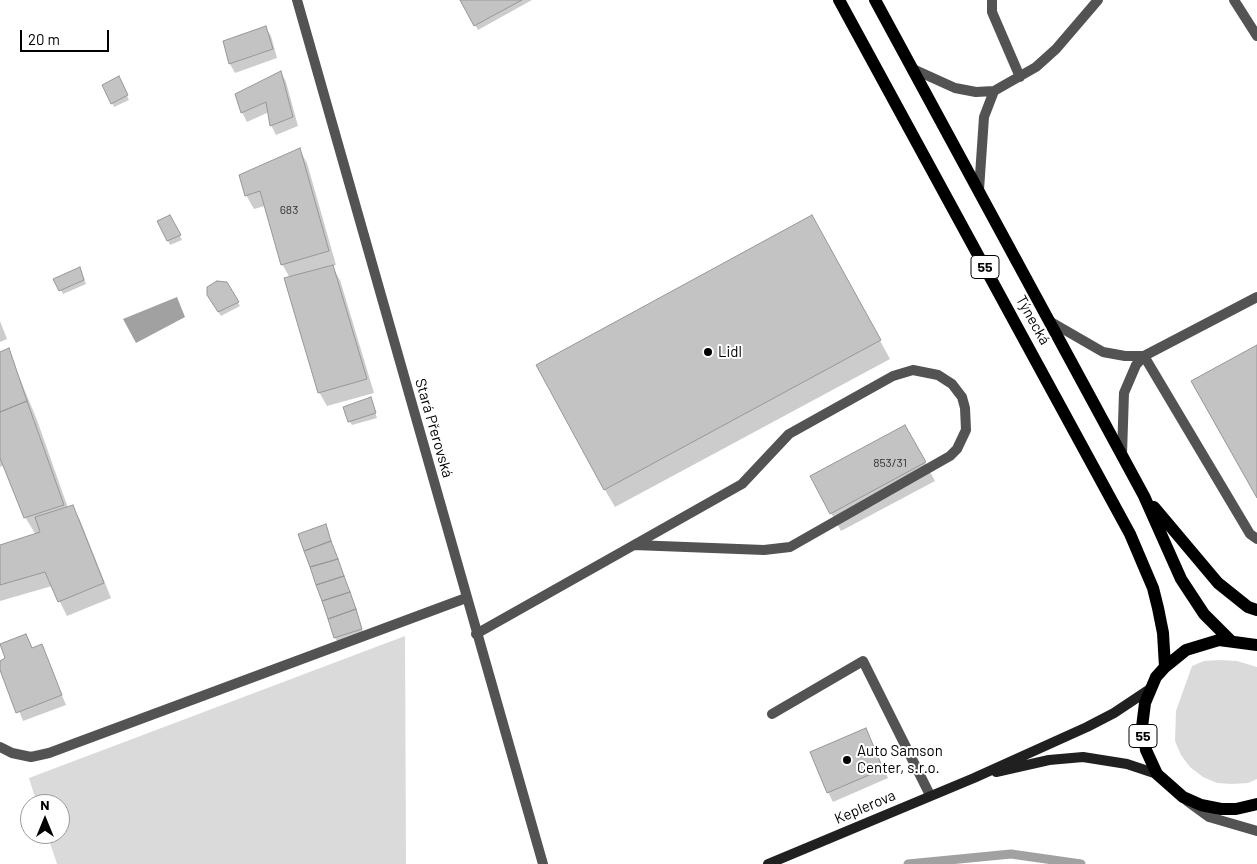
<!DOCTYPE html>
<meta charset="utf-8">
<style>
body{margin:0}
#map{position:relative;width:1257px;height:864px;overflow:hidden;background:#fff;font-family:Barlow,sans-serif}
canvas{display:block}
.north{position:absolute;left:20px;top:794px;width:50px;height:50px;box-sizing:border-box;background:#fff;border:1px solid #999;border-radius:50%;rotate:0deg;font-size:14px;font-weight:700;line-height:20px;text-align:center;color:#000}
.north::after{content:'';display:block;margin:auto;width:18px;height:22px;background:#000;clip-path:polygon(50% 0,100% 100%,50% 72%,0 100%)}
.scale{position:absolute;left:20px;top:30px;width:89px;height:22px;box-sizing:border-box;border:2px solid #000;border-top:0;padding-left:6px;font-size:15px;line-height:18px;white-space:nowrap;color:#000;-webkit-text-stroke:4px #fff;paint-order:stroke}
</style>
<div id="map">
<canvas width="1257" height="864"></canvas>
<div class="north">N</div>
<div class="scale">20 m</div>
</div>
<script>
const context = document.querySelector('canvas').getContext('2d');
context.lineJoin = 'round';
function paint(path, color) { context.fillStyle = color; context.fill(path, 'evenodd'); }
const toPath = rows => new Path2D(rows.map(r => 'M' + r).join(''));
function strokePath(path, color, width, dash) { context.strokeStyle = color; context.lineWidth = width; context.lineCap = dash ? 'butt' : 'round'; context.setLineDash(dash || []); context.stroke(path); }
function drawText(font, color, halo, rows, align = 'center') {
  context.font = font + ' Barlow,sans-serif'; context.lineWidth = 4; context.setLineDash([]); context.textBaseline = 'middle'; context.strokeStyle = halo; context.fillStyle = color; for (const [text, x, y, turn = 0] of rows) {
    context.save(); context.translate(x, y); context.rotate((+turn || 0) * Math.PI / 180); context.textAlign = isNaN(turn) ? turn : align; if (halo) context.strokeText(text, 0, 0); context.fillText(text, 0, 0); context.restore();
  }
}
paint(toPath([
 [405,636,406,864,57,864,47,834,60,834,60,804,37,804,29,778],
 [1220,660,1237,661,1257,667,1257,779,1248,783,1232,784,1217,783,1203,777,1190,767,1181,755,1175,741,1176,711,1192,666,1204,661]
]), '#dadada');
paint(toPath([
 [177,297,185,317,136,343,123,319]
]), '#a1a1a1');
paint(toPath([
 [461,0,532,0,478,30],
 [265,27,271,36,277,58,235,73,230,64,224,42],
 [281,72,286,82,298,126,276,135,271,125,269,112,247,122,242,112],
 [121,82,129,100,114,107,112,103],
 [299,149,307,163,336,265,332,266,340,280,374,393,327,406,319,392,290,278,282,264,265,206,254,209,246,195],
 [170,216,182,240,170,245,159,222],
 [822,235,890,359,615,507,605,490],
 [82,273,86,284,63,294,55,279],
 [226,283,240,306,221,316,208,295],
 [0,321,7,339,0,342],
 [8,350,37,420,68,508,72,507,80,520,111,598,67,616,52,586,0,601,0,546,36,535,25,517,4,465,0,467,0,353],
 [370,398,377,418,352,425,349,421],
 [915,444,935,481,841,531,831,513],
 [325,525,364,634,338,642,335,638],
 [26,635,33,649,42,646,66,705,23,721,0,662,7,659],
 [866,729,888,778,833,802,828,792]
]), '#0003');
strokePath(toPath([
 [908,864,1011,854,1081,864]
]), '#a1a1a1', 9);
const building = toPath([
 [460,0,522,0,474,26,460,0],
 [266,26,273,49,229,64,223,41,266,26],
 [281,71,293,117,270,126,266,102,241,113,235,94,281,71],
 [119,76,128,95,111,104,102,85,119,76],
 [300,148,329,251,281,265,260,191,245,196,239,175,300,148],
 [170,215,181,235,167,241,157,221,170,215],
 [812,215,881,340,604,490,536,365,812,215],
 [333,265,367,379,318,393,284,278,333,265],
 [80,267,84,280,59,291,53,279,80,267],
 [217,281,227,282,239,302,218,312,207,295,207,287,217,281],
 [1257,345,1257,498,1191,381,1257,345],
 [9,348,27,401,0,412,0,352,9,348],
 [371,397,376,413,348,422,343,407,371,397],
 [27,401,64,505,24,518,0,458,0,412,27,401],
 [905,425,926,462,830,514,810,476,905,425],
 [73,505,104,583,58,602,45,572,0,585,0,545,40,532,35,517,73,505],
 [326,524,331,541,304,551,298,534,326,524],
 [331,541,338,559,310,567,304,551,331,541],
 [338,559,344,576,316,585,310,567,338,559],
 [344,576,350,592,322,601,316,585,344,576],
 [350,592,356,609,328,619,322,601,350,592],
 [356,609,362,629,334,638,328,619,356,609],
 [26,634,32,648,42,644,62,695,16,713,0,670,0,661,5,658,0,644,26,634],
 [866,728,883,769,827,793,810,752,866,728]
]);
paint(building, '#c3c3c3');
strokePath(building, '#979797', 1);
strokePath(toPath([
 [992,0,992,12,1020,77],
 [1234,0,1257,36],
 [913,69,955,88,976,92,994,91,1036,67,1056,49,1098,0],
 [979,190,984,117,994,91],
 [1051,322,1103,352,1125,356,1144,356],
 [1144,356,1250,534,1257,539],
 [1122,454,1124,393,1136,365,1144,356,1257,297],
 [476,634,634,545,742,484,789,434,893,376,913,370,938,375,952,384,962,397,965,408,966,430,957,449,950,456,790,547,764,550,634,545],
 [772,714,863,661,930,795],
 [0,747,12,753,31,757,49,753,466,598]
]), '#535353', 10);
strokePath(toPath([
 [297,0,543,864]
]), '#535353', 10);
strokePath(toPath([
 [1187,801,1209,817,1257,831]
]), '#535353', 10);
strokePath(toPath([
 [996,772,1049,760,1083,757,1127,764,1157,774],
 [768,864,974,778,1087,727,1114,713,1150,689]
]), '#202020', 10);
strokePath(toPath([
 [839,0,1130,534,1153,588,1158,608,1163,633,1165,667],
 [875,0,1144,496,1181,579,1204,614,1230,640],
 [1154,507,1218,583,1248,607,1257,610],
 [1257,645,1219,640,1186,650,1165,667,1156,677,1145,703,1142,727,1146,750,1157,774,1183,797,1201,805,1221,809,1236,809,1257,804]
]), '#000', 12);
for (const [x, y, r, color] of [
 [708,352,5,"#000"],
 [847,760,5,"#000"]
]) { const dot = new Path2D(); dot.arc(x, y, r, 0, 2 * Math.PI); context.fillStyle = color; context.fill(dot); strokePath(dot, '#fff', 2); }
drawText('12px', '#313131', null, [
 ["683",289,210],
 ["853/31",890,463]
]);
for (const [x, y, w] of [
 [985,267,28],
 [1143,736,28]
]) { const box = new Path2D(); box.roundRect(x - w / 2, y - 11.5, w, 23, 4); context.fillStyle = '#fff'; context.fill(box); strokePath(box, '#000', 1); }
drawText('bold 14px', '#000', null, [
 ["55",985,267],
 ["55",1143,736]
]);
drawText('15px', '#000', '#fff', [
 ["Týnecká",1033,320,61],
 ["Stará Přerovská",434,428,74],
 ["Keplerova",865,807,-23]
]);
drawText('15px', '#000', '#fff', [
 ["Lidl",718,352],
 ["Auto Samson",857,751],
 ["Center, s.r.o.",857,768]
], 'left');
</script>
